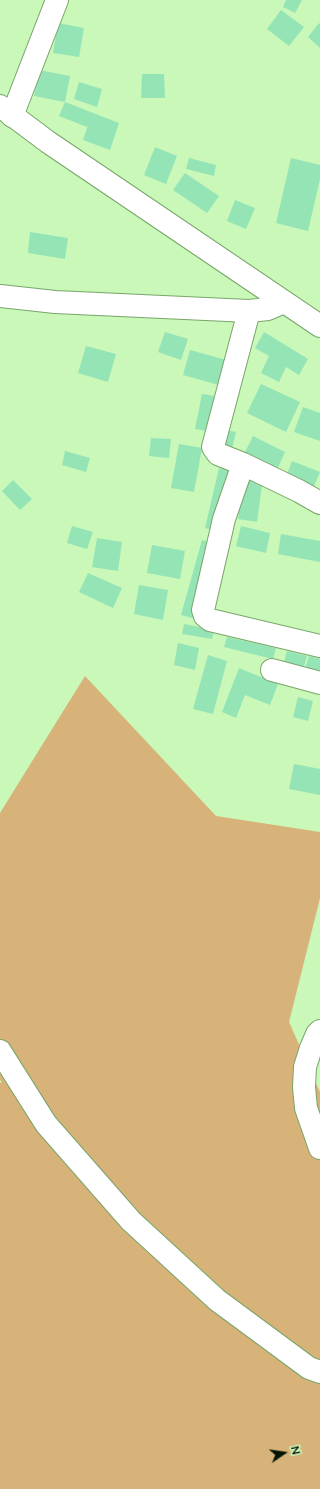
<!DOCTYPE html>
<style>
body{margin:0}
#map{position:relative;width:320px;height:1489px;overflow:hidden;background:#c9f8b9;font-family:Lato,sans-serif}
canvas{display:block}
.north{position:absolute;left:264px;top:1433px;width:40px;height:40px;-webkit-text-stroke:3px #c9f8b9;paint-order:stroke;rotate:77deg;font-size:11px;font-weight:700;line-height:16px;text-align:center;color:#041301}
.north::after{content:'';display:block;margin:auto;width:14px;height:18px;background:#041301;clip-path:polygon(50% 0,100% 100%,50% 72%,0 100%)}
</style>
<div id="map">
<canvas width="320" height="1489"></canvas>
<div class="north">N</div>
</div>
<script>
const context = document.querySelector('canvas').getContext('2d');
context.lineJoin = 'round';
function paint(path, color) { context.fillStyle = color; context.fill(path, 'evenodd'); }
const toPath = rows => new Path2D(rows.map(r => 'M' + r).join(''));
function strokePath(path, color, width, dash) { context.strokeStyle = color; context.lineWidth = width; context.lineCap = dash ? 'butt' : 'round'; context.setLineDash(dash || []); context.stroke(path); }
paint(toPath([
 [85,676,216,816,320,832,320,898,289,1022,320,1092,320,1489,0,1489,0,1083,2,1082,0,1080,0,813]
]), '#d7b279');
paint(toPath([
 [286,0,302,0,295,13,283,7],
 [281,10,304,27,289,46,267,29],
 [58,23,84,28,79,57,53,53],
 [319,23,320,24,320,48,308,37],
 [39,70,70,76,65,102,34,96],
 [142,74,164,74,165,98,141,98],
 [79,82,102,89,97,107,74,99],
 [65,102,119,123,110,150,83,140,89,122,87,127,59,116],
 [155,147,177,156,166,184,144,175],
 [189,158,216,165,214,176,186,169],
 [291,158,320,165,320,179,308,231,276,223],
 [185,173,219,196,207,213,173,190],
 [235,200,255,208,246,229,227,221],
 [30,232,68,238,65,259,28,253],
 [165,332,188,339,181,360,158,352],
 [264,332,308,359,299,375,286,367,279,382,261,373,269,356,255,348],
 [86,346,116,354,108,382,78,373],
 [190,350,226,360,219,385,183,375],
 [261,384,300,402,286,432,247,413],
 [202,394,220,397,213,432,195,429],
 [303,407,320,413,320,441,294,432],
 [226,430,236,432,231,453,221,451],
 [253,436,285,452,277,470,244,454],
 [151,438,171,439,169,458,149,456],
 [179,444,202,448,194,492,171,488],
 [65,451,90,458,86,472,62,465],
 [292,461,320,472,314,486,287,474],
 [219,468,234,471,220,532,205,528],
 [244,475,263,478,257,522,238,519],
 [13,480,32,499,20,510,2,491],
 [72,526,93,532,87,549,67,543],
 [241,526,270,533,266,553,236,546],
 [281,534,320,541,320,562,278,554],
 [97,538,122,542,118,571,92,567],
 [202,540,217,544,196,619,181,615],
 [152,545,185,551,180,579,147,573],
 [88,573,122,588,113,608,79,592],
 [139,585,168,590,163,620,134,614],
 [184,624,214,630,212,639,182,634],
 [227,637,276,648,273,659,224,647],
 [178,643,199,648,195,670,174,665],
 [287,651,307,656,304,667,284,662],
 [208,655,227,661,213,714,193,709],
 [309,656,320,659,320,673,305,669],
 [239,668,278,684,270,705,245,695,236,718,222,712],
 [298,697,313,701,308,721,293,717],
 [294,764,320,769,320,795,289,789]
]), '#95e4b6');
const minor = toPath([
 [12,116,57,0],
 [249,311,213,447,218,454,243,464,299,491,320,503],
 [243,464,224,519,203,610,205,616,210,620,320,646],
 [272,670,320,683],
 [320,1031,317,1034,311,1048,305,1067,304,1087,306,1108,320,1148],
 [0,1051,46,1124,131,1221,217,1300,309,1368,320,1372]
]);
const major = toPath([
 [0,106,48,142,320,326],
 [0,296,55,302,249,311,268,309,284,302]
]);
strokePath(minor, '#79a56a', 24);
strokePath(major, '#79a56a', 24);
strokePath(minor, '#fff', 22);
strokePath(major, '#fff', 22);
</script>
